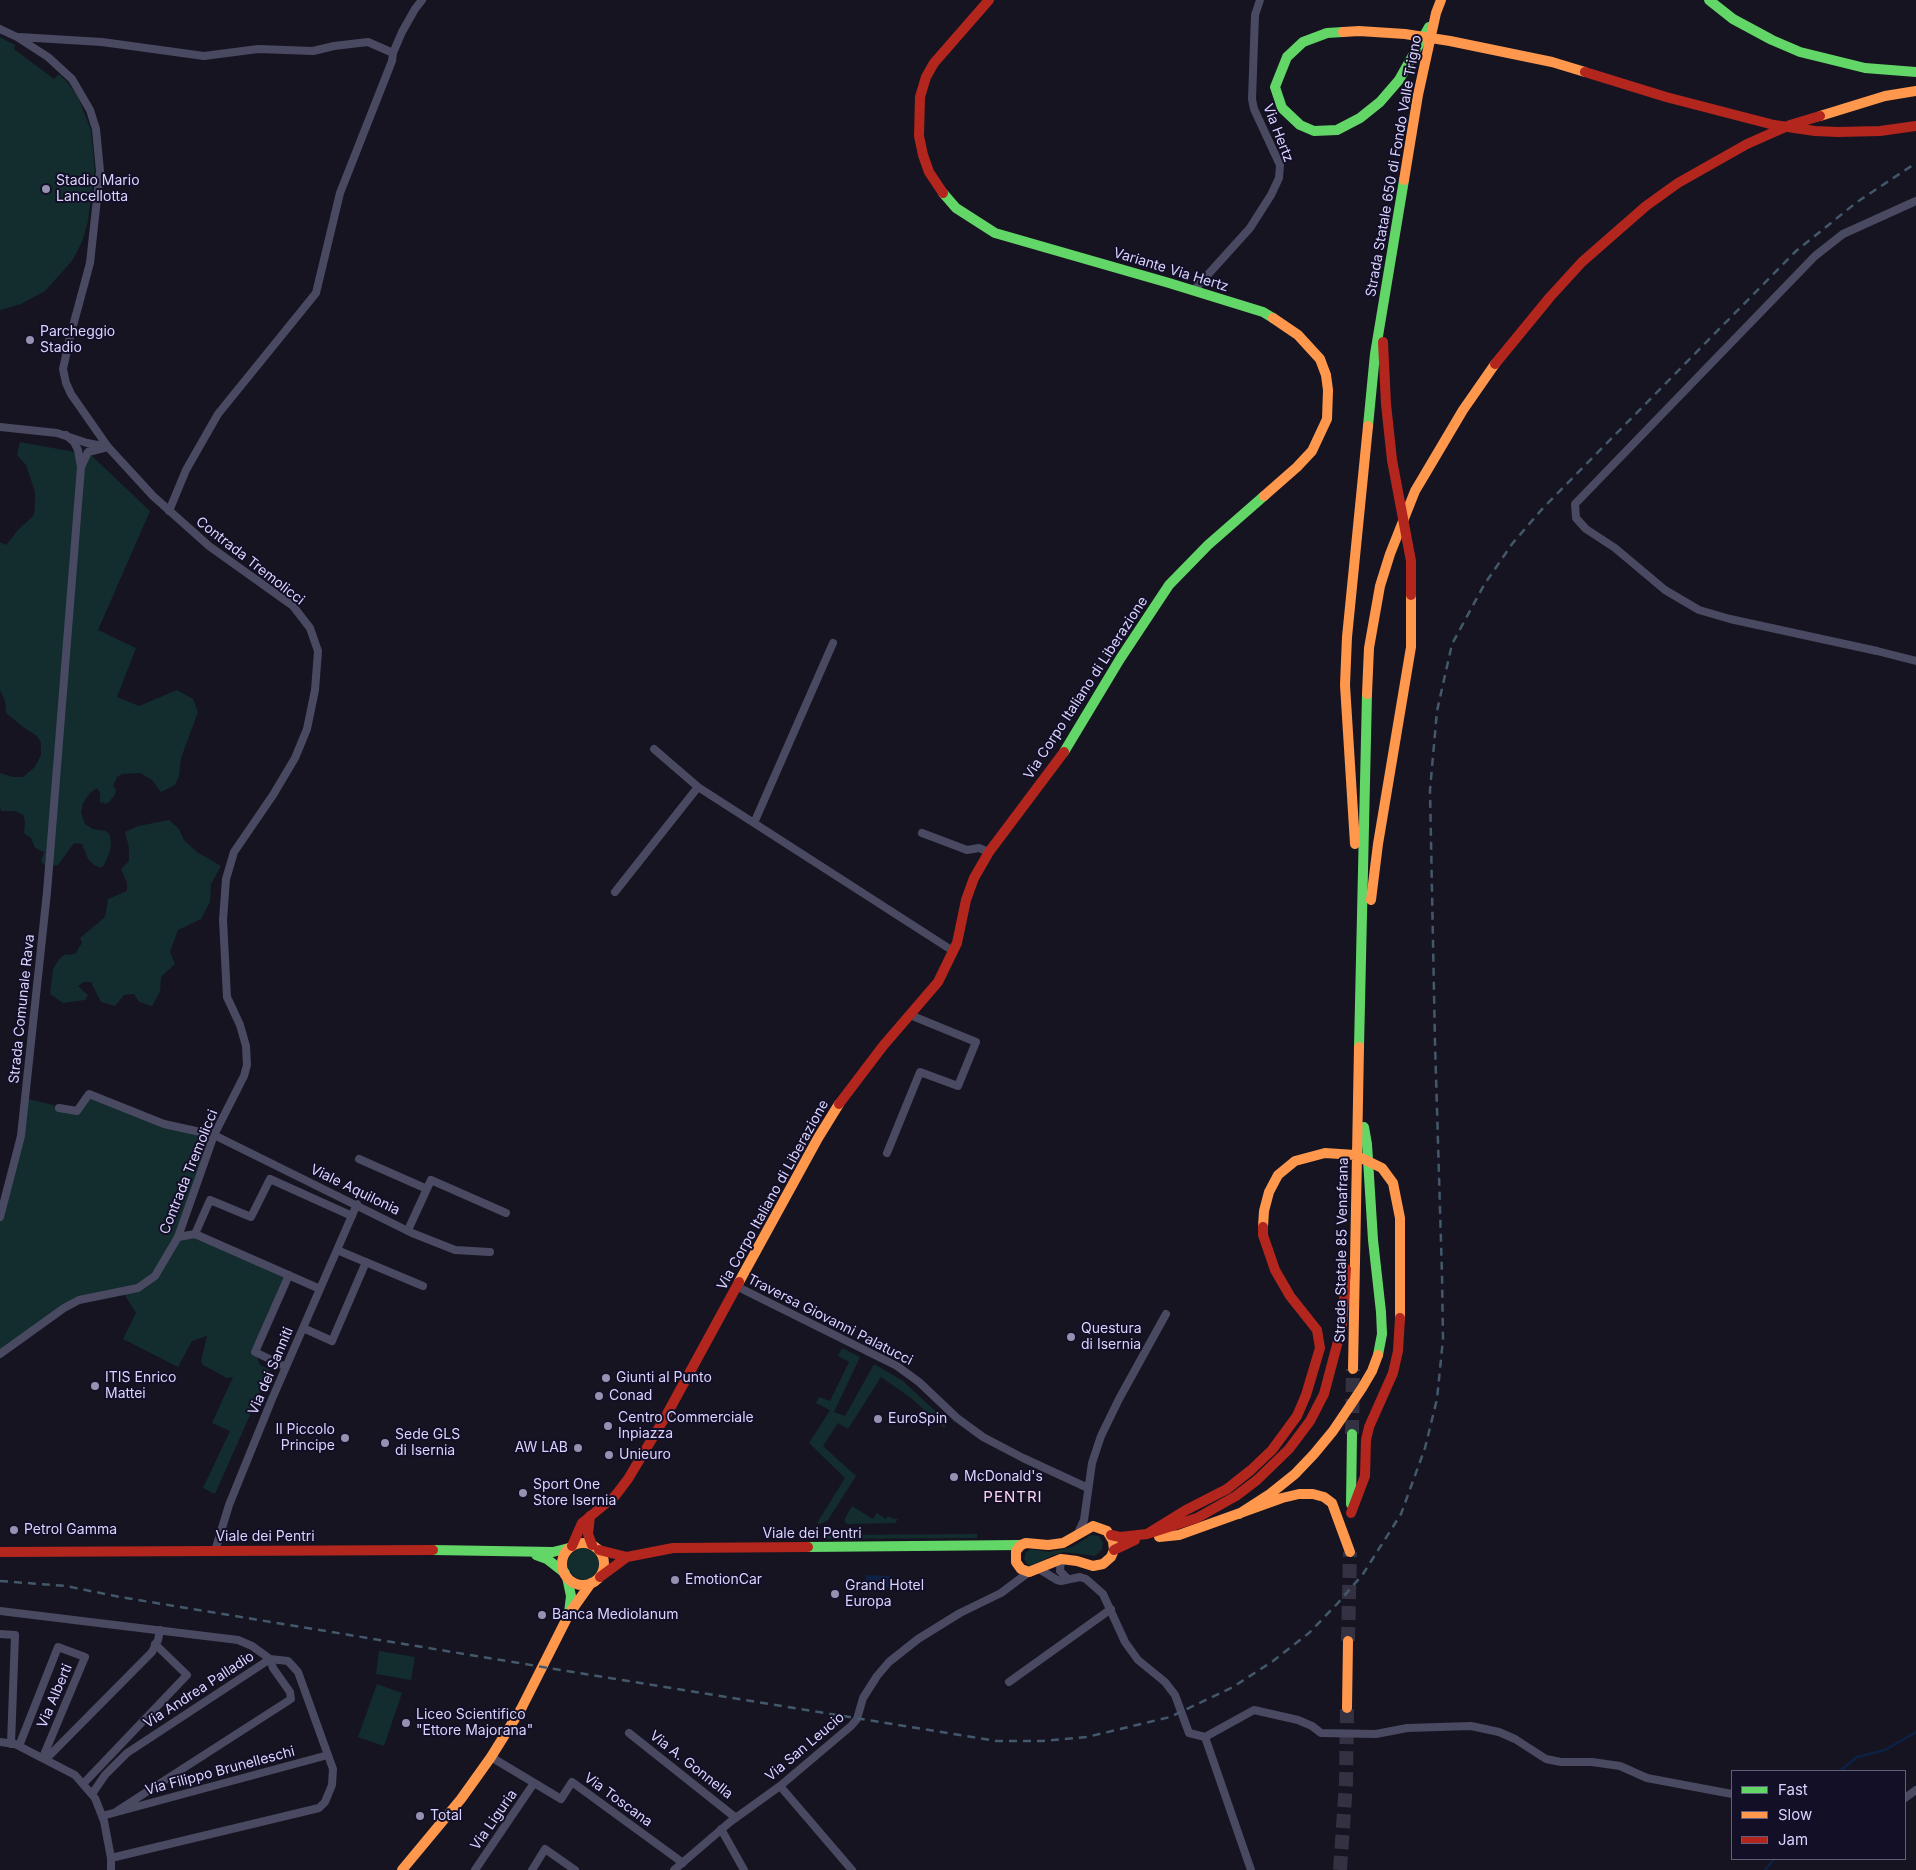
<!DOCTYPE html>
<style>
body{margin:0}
#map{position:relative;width:1916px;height:1870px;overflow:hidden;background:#161421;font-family:Inter,sans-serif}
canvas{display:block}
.legend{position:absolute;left:1731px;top:1770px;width:175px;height:90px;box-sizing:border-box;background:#130f26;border:1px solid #625e7d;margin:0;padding:6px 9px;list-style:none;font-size:15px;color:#d9d4ff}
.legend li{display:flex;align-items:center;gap:10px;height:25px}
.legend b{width:25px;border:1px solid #625e7d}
</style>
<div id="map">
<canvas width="1916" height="1870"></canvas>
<ul class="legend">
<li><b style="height:6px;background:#63d668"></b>Fast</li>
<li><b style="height:6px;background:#ff974d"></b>Slow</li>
<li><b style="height:6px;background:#b3261e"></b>Jam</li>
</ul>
</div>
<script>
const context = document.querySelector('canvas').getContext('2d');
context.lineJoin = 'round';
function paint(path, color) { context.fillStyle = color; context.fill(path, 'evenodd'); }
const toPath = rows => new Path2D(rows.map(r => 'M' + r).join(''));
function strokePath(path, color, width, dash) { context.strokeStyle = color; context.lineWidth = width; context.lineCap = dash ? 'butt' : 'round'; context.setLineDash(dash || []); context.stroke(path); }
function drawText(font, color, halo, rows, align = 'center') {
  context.font = font + ' Inter,sans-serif'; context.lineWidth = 4; context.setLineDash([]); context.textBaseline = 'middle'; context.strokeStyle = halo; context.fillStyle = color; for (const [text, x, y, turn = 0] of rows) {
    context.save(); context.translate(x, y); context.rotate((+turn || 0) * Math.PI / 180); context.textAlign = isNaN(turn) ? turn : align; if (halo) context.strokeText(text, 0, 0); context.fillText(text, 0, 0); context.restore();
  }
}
paint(toPath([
 [0,37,15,45,14,49,54,79,59,74,68,83,78,97,91,130,95,170,88,221,82,242,72,261,45,291,21,304,0,310],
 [20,442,91,455,150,511,98,630,136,648,117,697,139,706,177,690,193,699,198,712,181,758,179,776,175,785,161,792,152,780,140,773,122,774,117,777,113,786,116,790,115,795,107,804,100,802,100,792,97,788,90,793,83,803,81,813,85,824,93,829,106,831,110,835,111,846,109,854,104,865,101,868,94,865,88,859,82,844,74,843,58,865,46,867,41,861,44,852,35,848,31,838,24,833,25,821,23,815,15,811,1,811,0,806,0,773,13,777,23,777,35,767,41,755,41,743,37,736,23,727,6,713,5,701,0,690,0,542,6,545,19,529,34,515,35,501,35,492,26,465,17,455],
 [169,820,179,829,184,840,197,852,221,866,211,884,210,902,201,919,178,930,170,952,175,964,161,977,160,992,152,1006,139,1002,134,994,124,995,115,1006,101,1002,91,982,84,982,78,986,88,995,85,1000,63,1003,50,994,53,969,60,958,64,955,75,954,82,943,80,938,105,917,108,899,127,891,127,883,121,869,129,861,129,848,125,832,138,826],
 [89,1094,164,1124,214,1135,178,1237,195,1234,289,1275,255,1352,260,1365,270,1370,215,1494,203,1488,230,1431,212,1423,233,1377,227,1378,203,1365,201,1361,207,1336,192,1341,178,1367,123,1339,136,1313,122,1291,79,1300,0,1354,0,1217,6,1197,25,1098,77,1111],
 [842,1348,860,1357,834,1412,845,1416,874,1364,903,1381,947,1422,944,1428,911,1398,881,1377,848,1429,838,1423,823,1446,856,1476,828,1520,820,1524,817,1523,845,1478,809,1443,830,1410,816,1403,819,1397,830,1401,849,1362,838,1356],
 [852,1506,873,1519,877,1513,886,1519,888,1516,893,1519,898,1519,895,1523,847,1524,845,1522,845,1518],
 [977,1534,977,1538,827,1539,826,1535],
 [1091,1535,1099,1536,1103,1543,1102,1550,1095,1556,1064,1552,1051,1556,1031,1566,1028,1565,1024,1559,1026,1552,1031,1549,1049,1552,1064,1549,1072,1547],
 [580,1548,590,1549,594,1552,599,1561,598,1571,590,1579,584,1580,574,1577,568,1568,567,1562,571,1554],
 [379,1651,415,1657,411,1680,376,1674],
 [377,1684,402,1693,384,1746,358,1737]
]), '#132c2d');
paint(toPath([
 [866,1575,891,1576,890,1588,865,1587]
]), '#0d2144');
strokePath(toPath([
 [1840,1771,1857,1757,1885,1750,1916,1732],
 [1765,1870,1774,1859]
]), '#0d2144', 2.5);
strokePath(toPath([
 [1352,1434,1353,1369],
 [1348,1641,1350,1552],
 [1340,1870,1346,1783,1347,1708]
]), '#333142', 14, [14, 7]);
strokePath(toPath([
 [0,29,17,37,48,57,72,79,90,110,96,129,100,171,90,263,70,337,63,369,66,383,71,394,108,447,153,496,209,546,293,606,310,628,318,651,315,690,307,729,295,758,273,795,234,852,226,879,223,920,227,997,240,1025,246,1046,247,1065,244,1076,214,1135,178,1237,155,1276,138,1288,79,1300,64,1308,0,1354],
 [19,37,102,42,204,56,258,49,313,51,334,46,368,42,393,53],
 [1916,201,1843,234,1815,256,1575,504,1576,518,1586,529,1615,548,1665,590,1699,610,1730,619,1877,651,1916,661],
 [1194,290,1250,228,1271,195,1279,178,1280,165,1254,109,1252,99,1255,15,1260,0],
 [0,427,57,433,87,443,108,447],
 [81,467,88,452,104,448],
 [169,511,186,470,218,414,316,293,340,193,392,61,393,53,402,32,415,9,422,0],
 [654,749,698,787,953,951],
 [754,823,833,643],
 [922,833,967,850,979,848,989,852],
 [615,892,698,787],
 [59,1108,77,1111,89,1094,164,1124,214,1135,412,1233,455,1250,490,1252],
 [887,1153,920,1072,958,1086,976,1042,910,1015],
 [359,1159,427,1189],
 [0,1217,21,1136,47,892,81,467,78,450,74,442,66,435],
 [408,1230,431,1180,506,1213],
 [195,1234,210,1200,251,1217,270,1179,352,1216],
 [178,1237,195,1234,320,1289],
 [337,1250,423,1286],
 [736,1286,897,1366,919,1382,957,1418,983,1437,1023,1458,1088,1488],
 [303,1328,332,1341,366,1262],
 [286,1367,255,1352,289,1275],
 [1079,1531,1084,1520,1092,1463,1101,1436,1119,1399,1166,1314],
 [215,1551,229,1505,272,1399,357,1204],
 [1061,1559,1060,1571,1068,1579],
 [1039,1569,1057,1580,1061,1581,1080,1577,1086,1579,1103,1594,1125,1642,1138,1660,1165,1682,1175,1695,1189,1733,1205,1737,1254,1710,1298,1720,1312,1726,1321,1733,1376,1734,1407,1728,1471,1726,1499,1732,1515,1739,1546,1759,1561,1762,1592,1762,1620,1766,1647,1778,1732,1794],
 [0,1611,238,1640,252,1646,270,1659,288,1661,298,1672,333,1769,332,1785,325,1802,319,1808,111,1858],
 [0,1634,15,1635,11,1744],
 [1009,1682,1111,1609],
 [629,1733,736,1818],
 [1205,1737,1251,1870],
 [0,1742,15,1744,75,1775,95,1798,104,1821,111,1858,111,1870],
 [19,1746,58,1647,85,1657,43,1757],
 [491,1757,561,1799,572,1782,683,1863],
 [46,1759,152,1652,158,1640,160,1630],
 [83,1784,187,1675,155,1644],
 [780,1786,852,1870],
 [92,1794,105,1775,127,1753,270,1659,273,1668,290,1692,291,1699,117,1811],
 [1905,1798,1916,1790],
 [102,1816,328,1755],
 [721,1829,744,1870],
 [475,1870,534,1783],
 [532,1870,545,1849,575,1870],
 [674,1870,730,1822,780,1786,851,1726,857,1719,863,1698,877,1676,889,1662,918,1639,960,1613,1001,1593,1029,1572]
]), '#4a4962', 8);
strokePath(toPath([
 [1709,0,1733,19,1772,40,1800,52,1865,68,1916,72],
 [1343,32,1327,33,1303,42,1287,57,1275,87,1282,108,1300,125,1314,131,1337,130,1360,118,1380,102,1399,80,1429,27],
 [943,193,956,208,995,233,1169,283,1263,312,1273,318],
 [1368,426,1375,354,1404,180],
 [1064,752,1120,659,1169,585,1208,545,1264,496],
 [1359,1047,1367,694],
 [1364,1127,1367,1144,1373,1240,1381,1312,1382,1334,1378,1355],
 [1351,1504,1352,1434],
 [808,1547,1021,1545],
 [433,1550,553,1552,569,1548],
 [536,1555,547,1559,565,1573],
 [567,1577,571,1596,569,1613]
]), '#63d668', 10);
strokePath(toPath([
 [1343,32,1359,31,1405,34,1450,41,1552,62,1585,72],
 [1820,116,1885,96,1916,91],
 [1404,180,1418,95,1436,13,1441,0],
 [1264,496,1297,467,1312,451,1327,419,1328,390,1326,375,1320,359,1298,335,1273,318],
 [1367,694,1369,648,1380,586,1390,554,1415,491,1463,410,1495,364],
 [1355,844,1345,685,1347,637,1368,426],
 [1371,900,1378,844,1411,647,1411,595],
 [1263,1227,1264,1211,1269,1192,1278,1175,1295,1161,1325,1153,1355,1155,1382,1168,1393,1183,1400,1218,1400,1318],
 [739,1282,818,1138,839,1104],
 [1353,1369,1359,1047],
 [1239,1514,1270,1494,1295,1474,1314,1454,1333,1431,1362,1388,1372,1371,1378,1355],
 [1093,1526,1107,1531,1113,1541,1114,1550,1111,1557,1103,1564,1093,1566,1077,1561,1061,1559,1029,1572,1021,1569,1016,1562,1016,1551,1021,1545,1026,1543,1048,1545,1063,1543,1093,1526],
 [1159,1537,1179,1535,1282,1498,1299,1494,1313,1494,1324,1497,1332,1503,1350,1552],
 '562 1564a21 21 0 1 1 42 0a21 21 0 1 1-42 0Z',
 [1347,1708,1348,1641],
 [402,1870,461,1799,491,1757,521,1709,569,1614,591,1583]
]), '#ff974d', 10);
strokePath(toPath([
 [1585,72,1666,97,1774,125,1815,131,1838,132,1880,131,1916,126],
 [943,193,929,172,923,155,919,136,920,97,926,77,934,63,989,0],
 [1383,342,1386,404,1392,460,1411,561,1411,595],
 [1495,364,1550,297,1582,262,1646,206,1678,183,1747,144,1790,125,1820,116],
 [839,1104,883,1046,938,982,957,943,966,900,974,878,989,852,1064,752],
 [1351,1513,1365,1476,1366,1440,1369,1427,1393,1373,1398,1351,1400,1318],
 [590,1516,588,1534,592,1545],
 [1147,1534,1186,1510,1227,1489,1251,1470,1272,1450,1297,1416,1306,1395,1320,1348,1317,1330,1290,1296,1275,1270,1263,1235,1263,1227],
 [1111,1535,1120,1537,1147,1534,1197,1518,1236,1496,1257,1480,1289,1449,1310,1421,1324,1394,1342,1326,1346,1269],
 [572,1546,582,1523,615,1496,628,1479,667,1414,739,1282],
 [599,1550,627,1557,673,1548,808,1547],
 [1114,1550,1135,1540],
 [0,1552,433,1550],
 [600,1577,627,1557]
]), '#b3261e', 10);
strokePath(toPath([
 [0,1581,66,1586,120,1597,561,1670,997,1741,1042,1741,1087,1737,1170,1717,1233,1687,1273,1661,1309,1633,1337,1604,1363,1574,1401,1514,1425,1448,1437,1399,1443,1339,1442,1275,1435,1043,1430,790,1437,711,1452,644,1484,585,1512,544,1543,508,1796,251,1857,202,1916,163]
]), '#43596b', 2.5, [8, 6]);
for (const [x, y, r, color] of [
 [46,189,5,"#9591b1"],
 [30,340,5,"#9591b1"],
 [1071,1337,5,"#9591b1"],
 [606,1378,5,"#9591b1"],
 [95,1386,5,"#9591b1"],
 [599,1396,5,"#9591b1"],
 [878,1419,5,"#9591b1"],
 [608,1426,5,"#9591b1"],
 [345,1438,5,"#9591b1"],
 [385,1443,5,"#9591b1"],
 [578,1448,5,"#9591b1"],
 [609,1455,5,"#9591b1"],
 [954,1477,5,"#9591b1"],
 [523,1493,5,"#9591b1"],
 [14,1530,5,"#9591b1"],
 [675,1580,5,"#9591b1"],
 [835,1594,5,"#9591b1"],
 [542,1615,5,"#9591b1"],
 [406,1723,5,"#9591b1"],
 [420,1816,5,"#9591b1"]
]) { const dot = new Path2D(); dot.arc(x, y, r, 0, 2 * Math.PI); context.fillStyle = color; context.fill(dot); strokePath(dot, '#130f26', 2); }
drawText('14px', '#d9d4ff', '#130f26', [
 ["Via Hertz",1278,133,69],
 ["Strada Statale 650 di Fondo Valle Trigno",1394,166,-80],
 ["Variante Via Hertz",1171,270,17],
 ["Contrada Tremolicci",250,561,38],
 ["Via Corpo Italiano di Liberazione",1086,688,-57],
 ["Strada Comunale Rava",22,1009,-84],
 ["Contrada Tremolicci",189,1172,-68],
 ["Viale Aquilonia",355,1190,26],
 ["Via Corpo Italiano di Liberazione",773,1195,-61],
 ["Strada Statale 85 Venafrana",1342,1250,-89],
 ["Traversa Giovanni Palatucci",830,1320,27],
 ["Via dei Sanniti",271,1371,-67],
 ["Viale dei Pentri",812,1534],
 ["Viale dei Pentri",265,1537],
 ["Via Andrea Palladio",199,1690,-33],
 ["Via Alberti",55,1696,-67],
 ["Via San Leucio",805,1747,-40],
 ["Via A. Gonnella",691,1765,38],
 ["Via Filippo Brunelleschi",220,1771,-15],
 ["Via Toscana",618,1800,36],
 ["Via Liguria",494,1820,-55]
]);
drawText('14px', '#d9d4ff', '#130f26', [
 ["Stadio Mario",56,181],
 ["Lancellotta",56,197],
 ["Parcheggio",40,332],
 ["Stadio",40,348],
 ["Questura",1081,1329],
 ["di Isernia",1081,1345],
 ["ITIS Enrico",105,1378],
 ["Mattei",105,1394],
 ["Giunti al Punto",616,1378],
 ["Conad",609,1396],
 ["Centro Commerciale",618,1418],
 ["Inpiazza",618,1434],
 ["EuroSpin",888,1419],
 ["Il Piccolo",335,1430,"right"],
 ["Principe",335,1446,"right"],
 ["Sede GLS",395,1435],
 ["di Isernia",395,1451],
 ["AW LAB",568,1448,"right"],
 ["Unieuro",619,1455],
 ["McDonald's",964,1477],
 ["Sport One",533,1485],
 ["Store Isernia",533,1501],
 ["Petrol Gamma",24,1530],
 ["EmotionCar",685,1580],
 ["Grand Hotel",845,1586],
 ["Europa",845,1602],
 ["Banca Mediolanum",552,1615],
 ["Liceo Scientifico",416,1715],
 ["\"Ettore Majorana\"",416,1731],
 ["Total",430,1816]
], 'left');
context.letterSpacing = '1px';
drawText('15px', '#ffd6f0', '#130f26', [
 ["PENTRI",1013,1497]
]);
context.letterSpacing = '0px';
</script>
